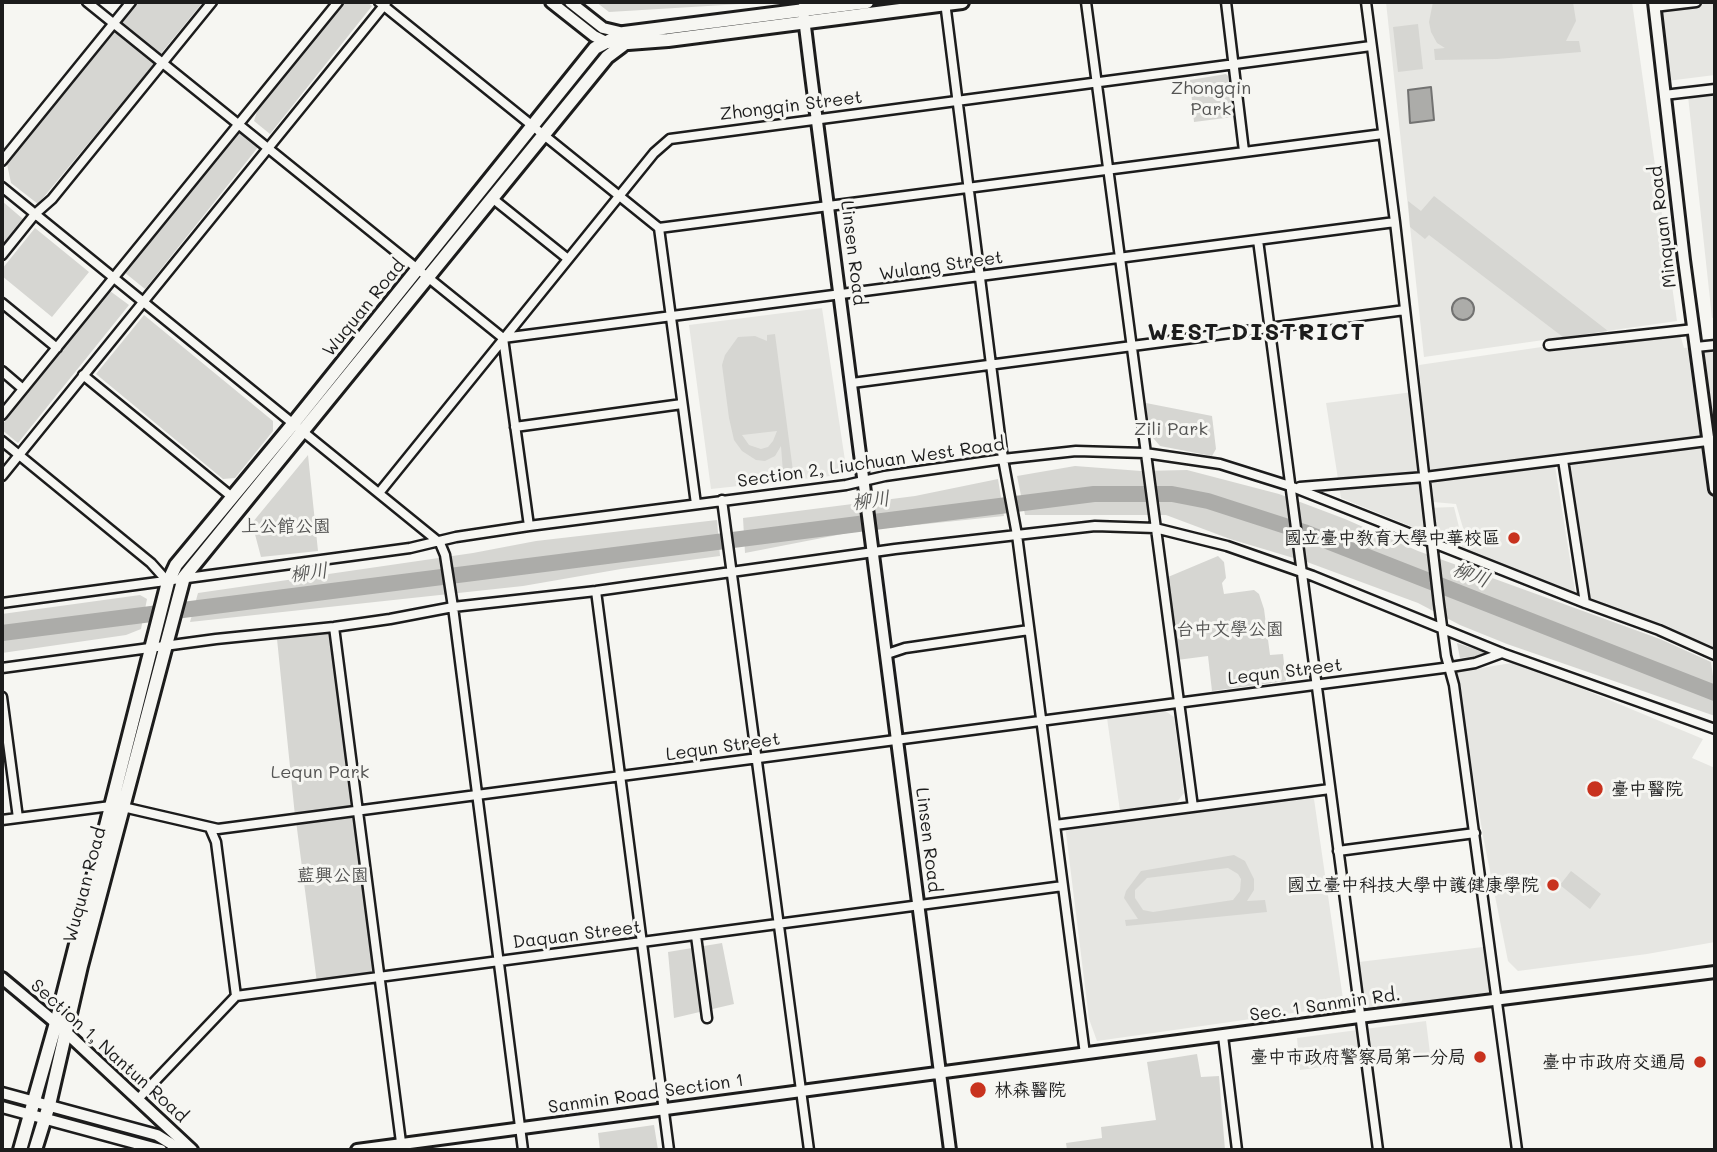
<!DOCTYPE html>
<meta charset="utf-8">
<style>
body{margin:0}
#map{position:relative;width:1717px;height:1152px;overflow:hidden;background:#f6f6f2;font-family:Mali,sans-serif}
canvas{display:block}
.frame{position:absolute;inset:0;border:4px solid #1c1c1c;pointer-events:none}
</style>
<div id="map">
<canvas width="1717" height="1152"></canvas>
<div class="frame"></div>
</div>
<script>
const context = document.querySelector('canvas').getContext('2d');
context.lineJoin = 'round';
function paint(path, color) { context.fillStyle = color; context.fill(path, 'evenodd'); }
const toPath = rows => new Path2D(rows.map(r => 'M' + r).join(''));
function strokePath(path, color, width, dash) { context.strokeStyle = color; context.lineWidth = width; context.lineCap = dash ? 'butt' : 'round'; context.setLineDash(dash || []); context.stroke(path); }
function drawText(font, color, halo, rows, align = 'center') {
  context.font = font + ' Mali,"LXGW WenKai TC",sans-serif'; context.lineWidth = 6; context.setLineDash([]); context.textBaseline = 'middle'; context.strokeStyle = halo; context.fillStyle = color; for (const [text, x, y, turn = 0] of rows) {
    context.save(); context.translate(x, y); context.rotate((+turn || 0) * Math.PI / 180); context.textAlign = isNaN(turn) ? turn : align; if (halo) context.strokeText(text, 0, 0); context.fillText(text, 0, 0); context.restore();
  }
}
paint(toPath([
 [1386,2,1632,2,1677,321,1424,357],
 [1656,2,1715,2,1715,75,1667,81],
 [1715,93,1715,317,1712,318,1688,96],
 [822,308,846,467,840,475,711,489,689,325],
 [1678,327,1684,348,1715,345,1715,649,1591,602,1567,453,1420,472,1425,508,1454,507,1459,527,1457,545,1341,498,1326,403,1421,391,1419,365],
 [1555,466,1576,597,1461,548,1463,528,1456,504,1433,502,1432,482],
 [1518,662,1703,739,1692,758,1715,768,1715,942,1647,954,1518,971,1508,961,1483,836,1456,672],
 [1164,710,1174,717,1184,793,1176,803,1120,811,1107,718],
 [1307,792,1314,799,1343,999,1335,1007,1097,1041,1089,1019,1065,825],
 [1491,946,1493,992,1365,1009,1359,962],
 [1426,1021,1430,1053,1300,1070,1297,1038]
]), '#e6e6e2');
paint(toPath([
 [137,2,203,2,159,56,119,24],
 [342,2,367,2,372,6,270,134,254,121,258,108],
 [596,2,774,2,609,12],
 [1433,2,1573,2,1576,21,1566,41,1579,41,1581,52,1497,59,1435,60,1434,49,1445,48,1437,43,1431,32,1429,22],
 [1418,24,1423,69,1398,72,1393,27],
 [113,31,154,64,38,204,11,183,7,164],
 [1226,74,1228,76,1233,117,1194,122,1190,80],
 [240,131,259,146,145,289,124,272,235,132],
 [1434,196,1608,331,1563,337,1429,235,1425,239,1410,227,1408,201,1421,211],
 [2,201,23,219,2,245],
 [35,228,89,272,52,317,2,276,2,269],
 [110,291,129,305,18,443,2,430,2,425],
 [144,315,273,421,273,431,235,478,223,479,96,374],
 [775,334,793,471,783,472,781,446,775,456,765,461,756,460,742,451,734,440,729,418,722,365,725,355,738,337,755,336,767,341,767,335],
 [777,431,773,441,768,447,761,449,749,445,742,435],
 [1146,403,1212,416,1216,449,1212,456,1160,446,1148,432],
 [308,455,318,551,261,557,252,523],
 [1075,466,1141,471,1187,470,1279,494,1345,519,1418,551,1660,639,1711,662,1715,691,1715,716,1507,644,1460,625,1418,603,1307,562,1230,539,1166,515,1025,515,1017,476],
 [998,479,1004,516,858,531,745,553,743,518,915,496],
 [717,520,720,556,621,569,523,586,190,622,198,593,473,553,536,541],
 [1218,556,1224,562,1226,578,1222,583,1224,594,1254,590,1259,594,1264,609,1270,655,1283,654,1286,681,1212,691,1208,656,1177,660,1168,577],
 [140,595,147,599,141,629,126,635,2,653,2,614],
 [333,632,355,809,295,816,277,639],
 [1457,643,1483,652,1485,655,1460,658],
 [356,814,375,975,317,983,296,821],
 [1234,855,1245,861,1254,879,1254,890,1247,901,1265,900,1267,912,1126,926,1125,920,1138,919,1124,898,1126,891,1141,871],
 [1228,868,1238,874,1241,879,1240,891,1233,900,1153,912,1143,910,1135,898,1135,890,1147,878],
 [1571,871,1601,894,1590,909,1560,885],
 [722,943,734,1004,674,1018,668,952],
 [1197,1054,1201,1077,1219,1076,1225,1150,1067,1150,1066,1143,1102,1138,1101,1127,1156,1120,1147,1062],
 [654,1125,658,1150,600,1150,598,1133]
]), '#d6d6d2');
const water = toPath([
 [1431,87,1434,120,1410,123,1408,90,1431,87],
 '1452 309a11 11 0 1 1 22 0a11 11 0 1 1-22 0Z'
]);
paint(water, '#acaca9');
strokePath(water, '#727271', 2);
strokePath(toPath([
 [2,633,1094,494,1172,494,1208,501,1304,532,1715,693]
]), '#acaca9', 16);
const minor = toPath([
 [87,2,503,338,1395,222],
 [379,2,659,228,696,504],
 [945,2,1003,459,1017,535,1085,1054],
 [1086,2,1193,807],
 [1226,2,1244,151],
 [1366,2,1395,222,1439,604,1446,656,1454,685,1517,1150],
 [1654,7,1696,2],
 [1664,95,1715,89],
 [2,161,131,2],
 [2,187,440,543,445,555,453,607,523,1150],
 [492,198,568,259],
 [659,228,1383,134],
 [1258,240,1378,1150],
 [2,255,35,214,52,199,212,2],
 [2,303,57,348],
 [503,338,529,526],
 [1549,345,1694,329],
 [1696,347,1715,345],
 [2,371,23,389],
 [83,375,232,497],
 [852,383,1405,310],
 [2,415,338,2],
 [515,427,682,404],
 [2,441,151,563,168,582],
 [1563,460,1585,603],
 [2,476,386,3],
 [1300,487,1425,477,1715,440],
 [379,493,654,153,670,139,1371,46],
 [722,500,809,1150],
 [596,591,669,1150],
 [2,603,410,548,456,537,529,526,846,485,885,476,1003,459,1076,451,1145,453,1220,464,1290,486,1585,603,1659,630,1715,655],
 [334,627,402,1150],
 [887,654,905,648,1029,630],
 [2,668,216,639,334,627,390,619,453,607,596,591,895,549,1095,526,1155,528,1227,546,1313,576,1502,653,1715,729],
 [2,697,18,818],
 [2,820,111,806,123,807,218,829,1451,667,1475,663,1502,653],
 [1055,825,1330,789],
 [210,828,216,842,236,996],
 [1338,851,1475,833],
 [696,936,707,1018],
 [1223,1036,1237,1150],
 [138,1099,236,996,1063,886]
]);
const tertiary = toPath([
 [2,1093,157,1135,181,1150],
 [2,1107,161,1150]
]);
const secondary = toPath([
 [551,2,594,36,608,43],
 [570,2,603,28,624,33],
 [805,2,803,10,811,75,950,1150],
 [1654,2,1684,260,1715,489],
 [2,978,56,1023,192,1150],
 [357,1150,1359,1017,1715,972]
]);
const primary = toPath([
 [615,44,668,40,962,2],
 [20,1150,56,1023,168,582,176,565,293,424,595,48,624,33,867,2],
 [35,1150,49,1105,81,966,184,577,607,57,623,45]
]);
strokePath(minor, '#1c1c1c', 13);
strokePath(tertiary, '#1c1c1c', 15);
strokePath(secondary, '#1c1c1c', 16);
strokePath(primary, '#1c1c1c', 18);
strokePath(minor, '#f6f6f2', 8);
strokePath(tertiary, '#f6f6f2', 10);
strokePath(secondary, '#f6f6f2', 10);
strokePath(primary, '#f6f6f2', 12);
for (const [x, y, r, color] of [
 [1514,538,7,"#c8321e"],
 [1595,789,9,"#c8321e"],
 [1553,885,7,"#c8321e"],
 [1480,1057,7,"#c8321e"],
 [1700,1062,7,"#c8321e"],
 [978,1090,9,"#c8321e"]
]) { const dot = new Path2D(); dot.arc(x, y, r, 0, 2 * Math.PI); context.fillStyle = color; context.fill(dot); strokePath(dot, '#f6f6f2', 2.5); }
drawText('18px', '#545453', '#f6f6f2', [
 ["Zhongqin",1211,88],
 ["Park",1211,109],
 ["Zili Park",1171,429],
 ["上公館公園",286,526],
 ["台中文學公園",1230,629],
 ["Lequn Park",320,772],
 ["藍興公園",333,875]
]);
drawText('18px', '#1c1c1c', '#f6f6f2', [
 ["Zhongqin Street",791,106,-7],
 ["Minquan Road",1663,227,-97],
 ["Linsen Road",853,253,83],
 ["Wulang Street",941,266,-8],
 ["Wuquan Road",364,308,-51],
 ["Section 2, Liuchuan West Road",871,463,-8],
 ["Lequn Street",1285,672,-7],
 ["Lequn Street",723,747,-8],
 ["Linsen Road",928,840,83],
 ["Wuquan Road",85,885,-75],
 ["Daquan Street",577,935,-7],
 ["Sec. 1 Sanmin Rd.",1325,1005,-8],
 ["Section 1, Nantun Road",109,1051,42],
 ["Sanmin Road Section 1",646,1094,-8]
]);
drawText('18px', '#1c1c1c', '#f6f6f2', [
 ["國立臺中教育大學中華校區",1500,538],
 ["臺中醫院",1611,789,"left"],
 ["國立臺中科技大學中護健康學院",1539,885],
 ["臺中市政府警察局第一分局",1466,1057],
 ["臺中市政府交通局",1686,1062],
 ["林森醫院",994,1090,"left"]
], 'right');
drawText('italic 19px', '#565654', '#f6f6f2', [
 ["柳川",871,501,-7],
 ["柳川",309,573,-7],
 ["柳川",1471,575,21]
]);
context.letterSpacing = '2px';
drawText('bold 24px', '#1c1c1c', '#f6f6f2', [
 ["WEST DISTRICT",1257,333]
]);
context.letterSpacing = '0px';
</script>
